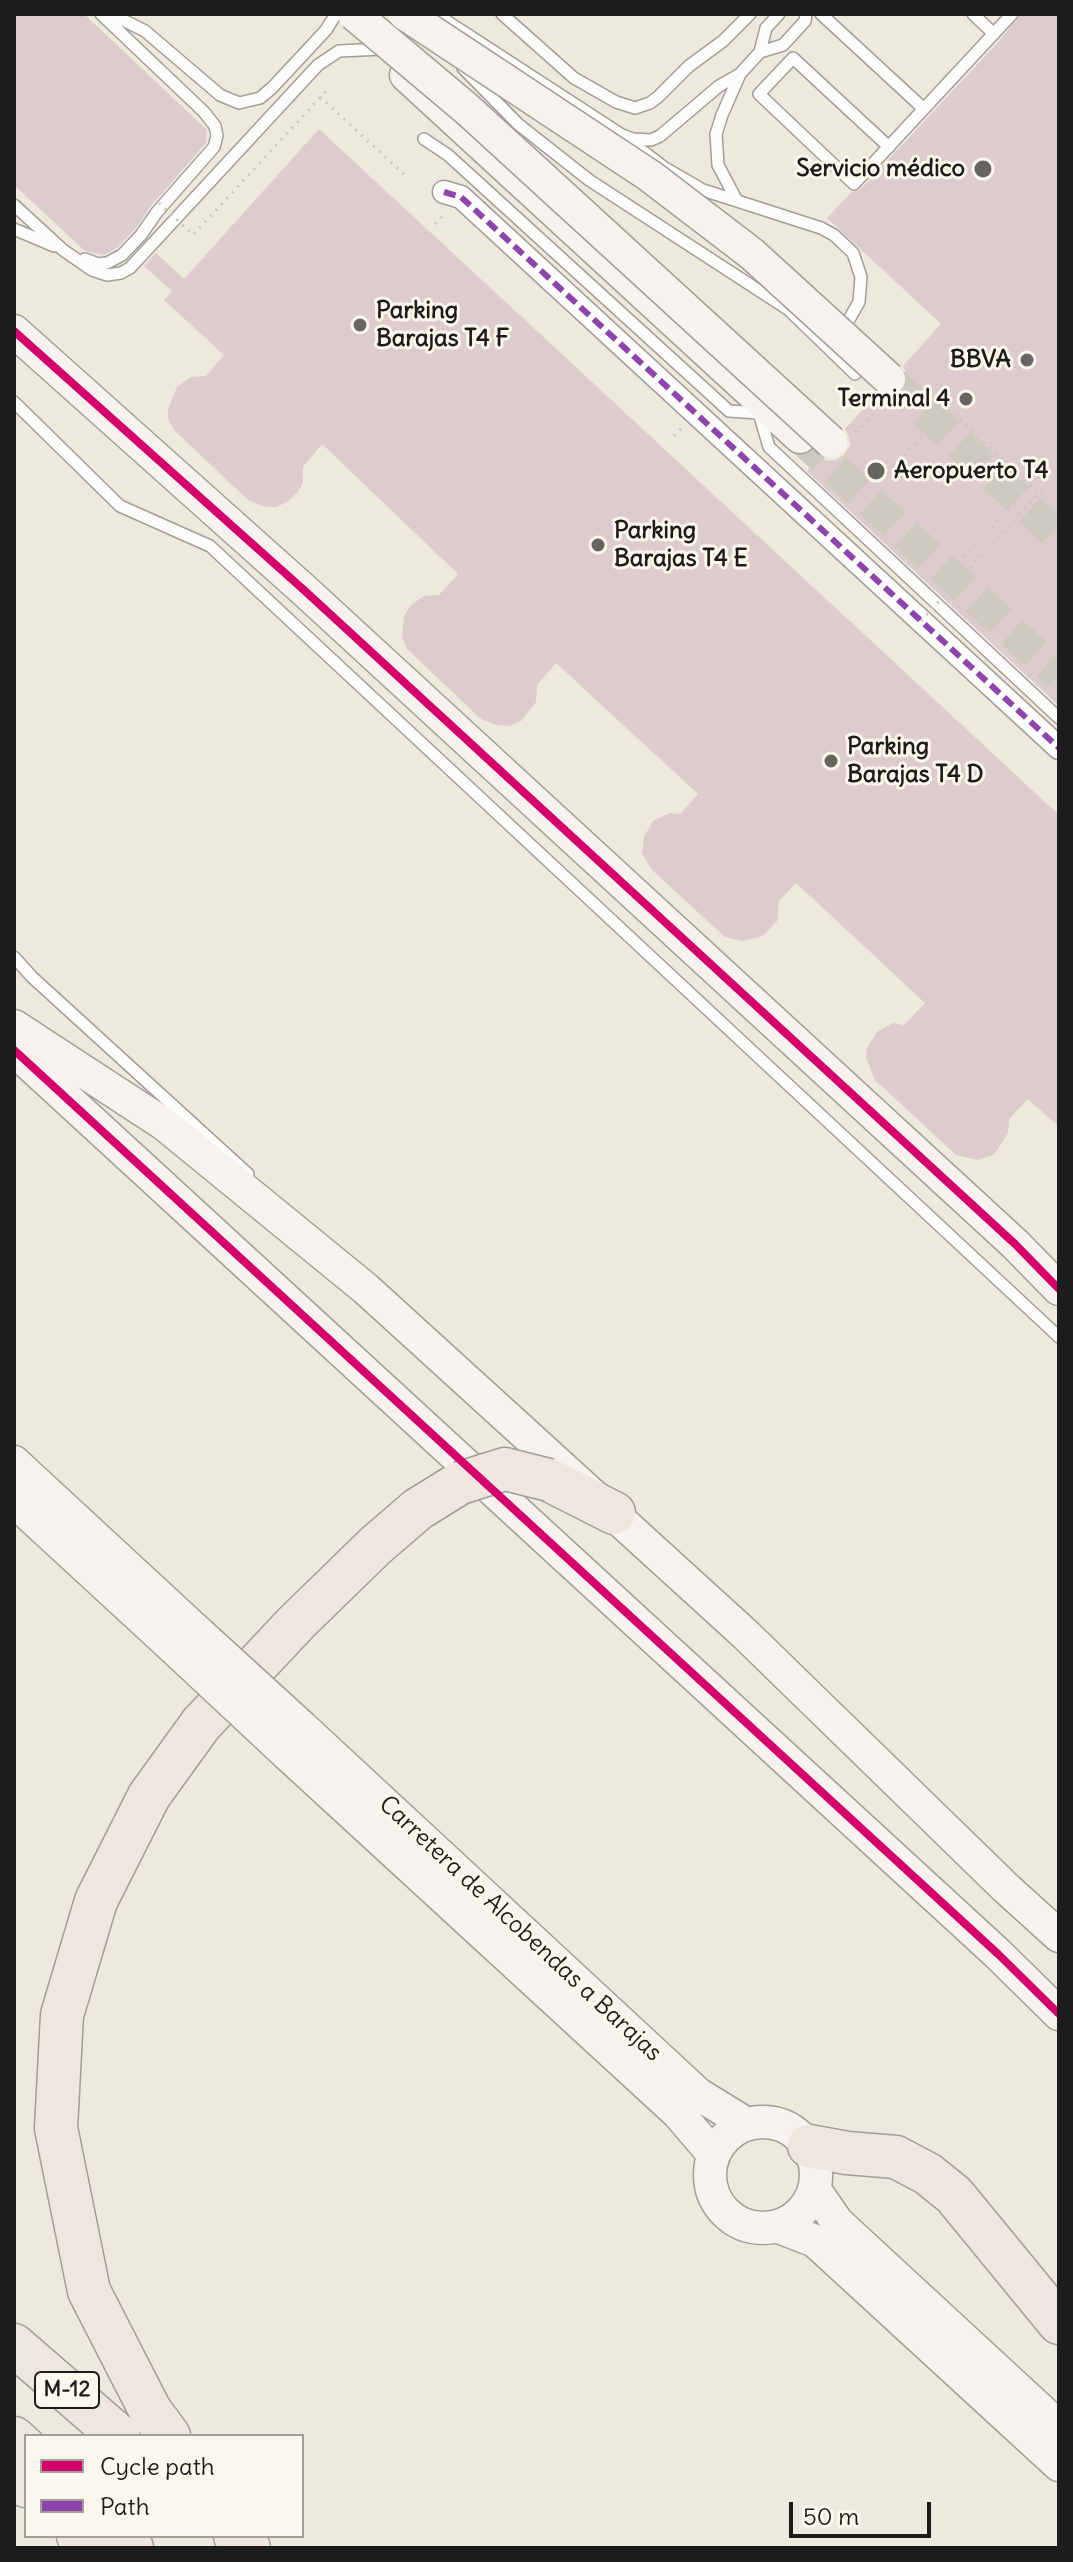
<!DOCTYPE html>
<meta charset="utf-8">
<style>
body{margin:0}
#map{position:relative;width:1073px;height:2562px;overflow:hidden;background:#eee9dd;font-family:Delius,sans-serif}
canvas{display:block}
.frame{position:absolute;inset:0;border:16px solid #1c1c1c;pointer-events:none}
.legend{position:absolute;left:24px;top:2434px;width:280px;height:104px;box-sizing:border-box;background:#fbf7ec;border:2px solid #a29f99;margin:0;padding:10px 14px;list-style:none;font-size:24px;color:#1c1c1c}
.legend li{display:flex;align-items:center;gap:16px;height:40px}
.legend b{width:40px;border:2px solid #a29f99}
.scale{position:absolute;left:789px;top:2502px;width:142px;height:36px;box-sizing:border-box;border:4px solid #1c1c1c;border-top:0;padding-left:10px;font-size:24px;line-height:28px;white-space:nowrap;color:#1c1c1c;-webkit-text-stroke:6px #fbf7ec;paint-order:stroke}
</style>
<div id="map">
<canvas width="1073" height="2562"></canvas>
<div class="frame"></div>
<ul class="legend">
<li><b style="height:10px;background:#d6006c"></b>Cycle path</li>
<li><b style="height:10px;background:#8e44ad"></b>Path</li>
</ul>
<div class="scale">50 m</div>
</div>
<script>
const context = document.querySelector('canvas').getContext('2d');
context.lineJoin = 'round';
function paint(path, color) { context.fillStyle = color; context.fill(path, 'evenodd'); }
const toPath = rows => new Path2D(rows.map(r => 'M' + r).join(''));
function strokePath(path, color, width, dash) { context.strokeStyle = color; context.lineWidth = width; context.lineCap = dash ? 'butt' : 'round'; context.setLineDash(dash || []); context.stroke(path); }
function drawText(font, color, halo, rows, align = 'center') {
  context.font = font + ' Delius,sans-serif'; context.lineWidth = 6; context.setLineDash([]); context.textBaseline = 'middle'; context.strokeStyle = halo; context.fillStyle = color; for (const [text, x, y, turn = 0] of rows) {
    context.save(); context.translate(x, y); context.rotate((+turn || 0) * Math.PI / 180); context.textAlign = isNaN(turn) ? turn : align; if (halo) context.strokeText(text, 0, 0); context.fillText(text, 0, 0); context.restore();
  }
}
paint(toPath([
 [14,14,84,14,207,130,206,143,150,207,136,228,117,248,104,255,85,251,14,185],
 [1020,14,1059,14,1059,706,807,471,819,457,828,461,836,460,844,455,850,445,849,437,845,429,877,394,886,398,894,397,902,392,908,382,907,374,903,366,941,324,827,218,852,192,860,190,1001,39],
 [319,129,1059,815,1059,1127,1028,1099,1009,1119,1008,1133,994,1155,977,1160,956,1155,875,1080,866,1057,867,1048,877,1032,893,1023,904,1025,925,1003,796,883,779,901,777,921,763,936,742,941,725,937,651,869,642,853,644,837,653,821,670,813,680,814,698,794,556,663,537,685,536,702,521,721,509,726,496,725,481,719,407,649,402,637,404,616,411,605,424,596,439,595,458,574,322,444,303,467,303,483,297,493,287,502,276,507,262,506,248,500,174,430,168,419,168,409,177,387,191,377,206,376,224,355,164,300,172,291,144,266,156,253,184,279]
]), '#dcccce');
strokePath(toPath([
 [889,379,1059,537],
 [800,437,1059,675]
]), '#cecac0', 32, [32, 16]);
const lane = toPath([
 [111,14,145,31,220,95,239,103,260,98,272,88,326,30,336,14],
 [436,14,622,135,633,139,651,140,660,136,719,86,740,74],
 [502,14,574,78,616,102,635,108,650,103,658,97,689,66,723,41,750,14],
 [821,14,924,109],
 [973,14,994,34],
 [760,52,783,45,805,21,806,14],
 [463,68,518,124,589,180,789,310,855,374],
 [424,139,448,155,729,411,759,413,769,447,1059,718],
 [627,139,665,168,703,190,821,228,834,235,853,253,861,277,859,302,847,323],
 [889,147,793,58,759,94,854,184,1012,14],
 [737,201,718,165,716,134,722,115,740,74,760,52,766,28,779,14],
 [14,205,63,250,92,270,107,275,121,273,130,268,318,65,339,51,382,49],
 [14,229,54,246],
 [85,259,98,264,107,263,122,255,141,235,157,212,214,147,217,136,215,126,204,112,101,14],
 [14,402,120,506,210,546,1059,1337],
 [14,957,32,977,248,1174]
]);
const street = toPath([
 [444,192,461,197,1059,748]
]);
const secondary = toPath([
 [406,75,800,437],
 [14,331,305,591,1015,1244,1059,1289],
 [14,1026,164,1124,366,1289,745,1634,1006,1888,1059,1936],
 [14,1050,998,1954,1059,2014],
 [14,1462,200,1634],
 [14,1501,180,1654],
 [302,1727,698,2094,745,2123],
 [286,1753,678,2113,713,2154],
 '710 2175a53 53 0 1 1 106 0a53 53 0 1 1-106 0Z',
 [815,2190,837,2222,1059,2427],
 [779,2227,815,2241,1059,2465]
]);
const highway = toPath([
 [549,1480,614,1513],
 [809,2146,847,2153,896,2157,928,2174,954,2195,1059,2323],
 [14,2345,119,2436],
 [169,2436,150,2410,89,2291,56,2128,62,2015,96,1901,149,1796,201,1724,296,1623,375,1546,418,1509,460,1483],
 [14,2438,26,2449],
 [14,2474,26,2486],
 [78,2536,91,2548],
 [119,2536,132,2548],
 [235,2536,249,2548]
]);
strokePath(lane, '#a29f99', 14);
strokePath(street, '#a29f99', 25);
strokePath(secondary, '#a29f99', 35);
strokePath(highway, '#a29f99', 45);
strokePath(toPath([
 [320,97,406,176],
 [435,224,446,213],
 [948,409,1038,493],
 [674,436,683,427]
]), '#c8c7c4', 3, [2, 6]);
strokePath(lane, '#fcfcfa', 11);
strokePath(street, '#fcfcfa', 22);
strokePath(secondary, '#f6f3ef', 32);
strokePath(highway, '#eee6df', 42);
const secondaryBridge = toPath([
 [354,14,468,110,831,442],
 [405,14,650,176,752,254,889,379],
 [200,1634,302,1727],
 [180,1654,286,1753]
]);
const highwayBridge = toPath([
 [460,1483,505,1469,549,1480]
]);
strokePath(secondaryBridge, '#a29f99', 35, []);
strokePath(highwayBridge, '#a29f99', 45, []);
strokePath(toPath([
 [159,203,193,235,330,87],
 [856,433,883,403],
 [876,485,935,422],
 [959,563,1018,498],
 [921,621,1046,485]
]), '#c8c7c4', 3, [2, 6]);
strokePath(secondaryBridge, '#f6f3ef', 32);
strokePath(highwayBridge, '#eee6df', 42);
strokePath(toPath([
 [444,192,461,197,1059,748]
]), '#8e44ad', 6, [12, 6]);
strokePath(toPath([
 [14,331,305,591,1015,1244,1059,1289],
 [14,1050,998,1954,1059,2014]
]), '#d6006c', 8);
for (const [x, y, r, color] of [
 [983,169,10,"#666460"],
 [360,325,8,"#666460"],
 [1027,360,8,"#666460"],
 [966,399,8,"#666460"],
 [876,471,10,"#666460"],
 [598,545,8,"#666460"],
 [831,761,8,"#666460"]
]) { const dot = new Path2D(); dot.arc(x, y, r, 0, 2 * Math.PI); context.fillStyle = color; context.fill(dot); strokePath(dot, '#fbf7ec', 3); }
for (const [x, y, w] of [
 [67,2390,64]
]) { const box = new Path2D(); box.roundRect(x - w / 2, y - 18, w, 36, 6); context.fillStyle = '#fbf7ec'; context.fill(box); strokePath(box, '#1c1c1c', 2); }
drawText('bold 22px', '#1c1c1c', null, [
 ["M-12",67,2390]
]);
drawText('bold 24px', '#1c1c1c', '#fbf7ec', [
 ["Servicio médico",965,169,"right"],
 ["Parking",376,311],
 ["Barajas T4 F",376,339],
 ["BBVA",1011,360,"right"],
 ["Terminal 4",950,399,"right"],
 ["Aeropuerto T4",894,471],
 ["Parking",614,531],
 ["Barajas T4 E",614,559],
 ["Parking",847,747],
 ["Barajas T4 D",847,775]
], 'left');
drawText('24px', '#1c1c1c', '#fbf7ec', [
 ["Carretera de Alcobendas a Barajas",520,1929,43]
]);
</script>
